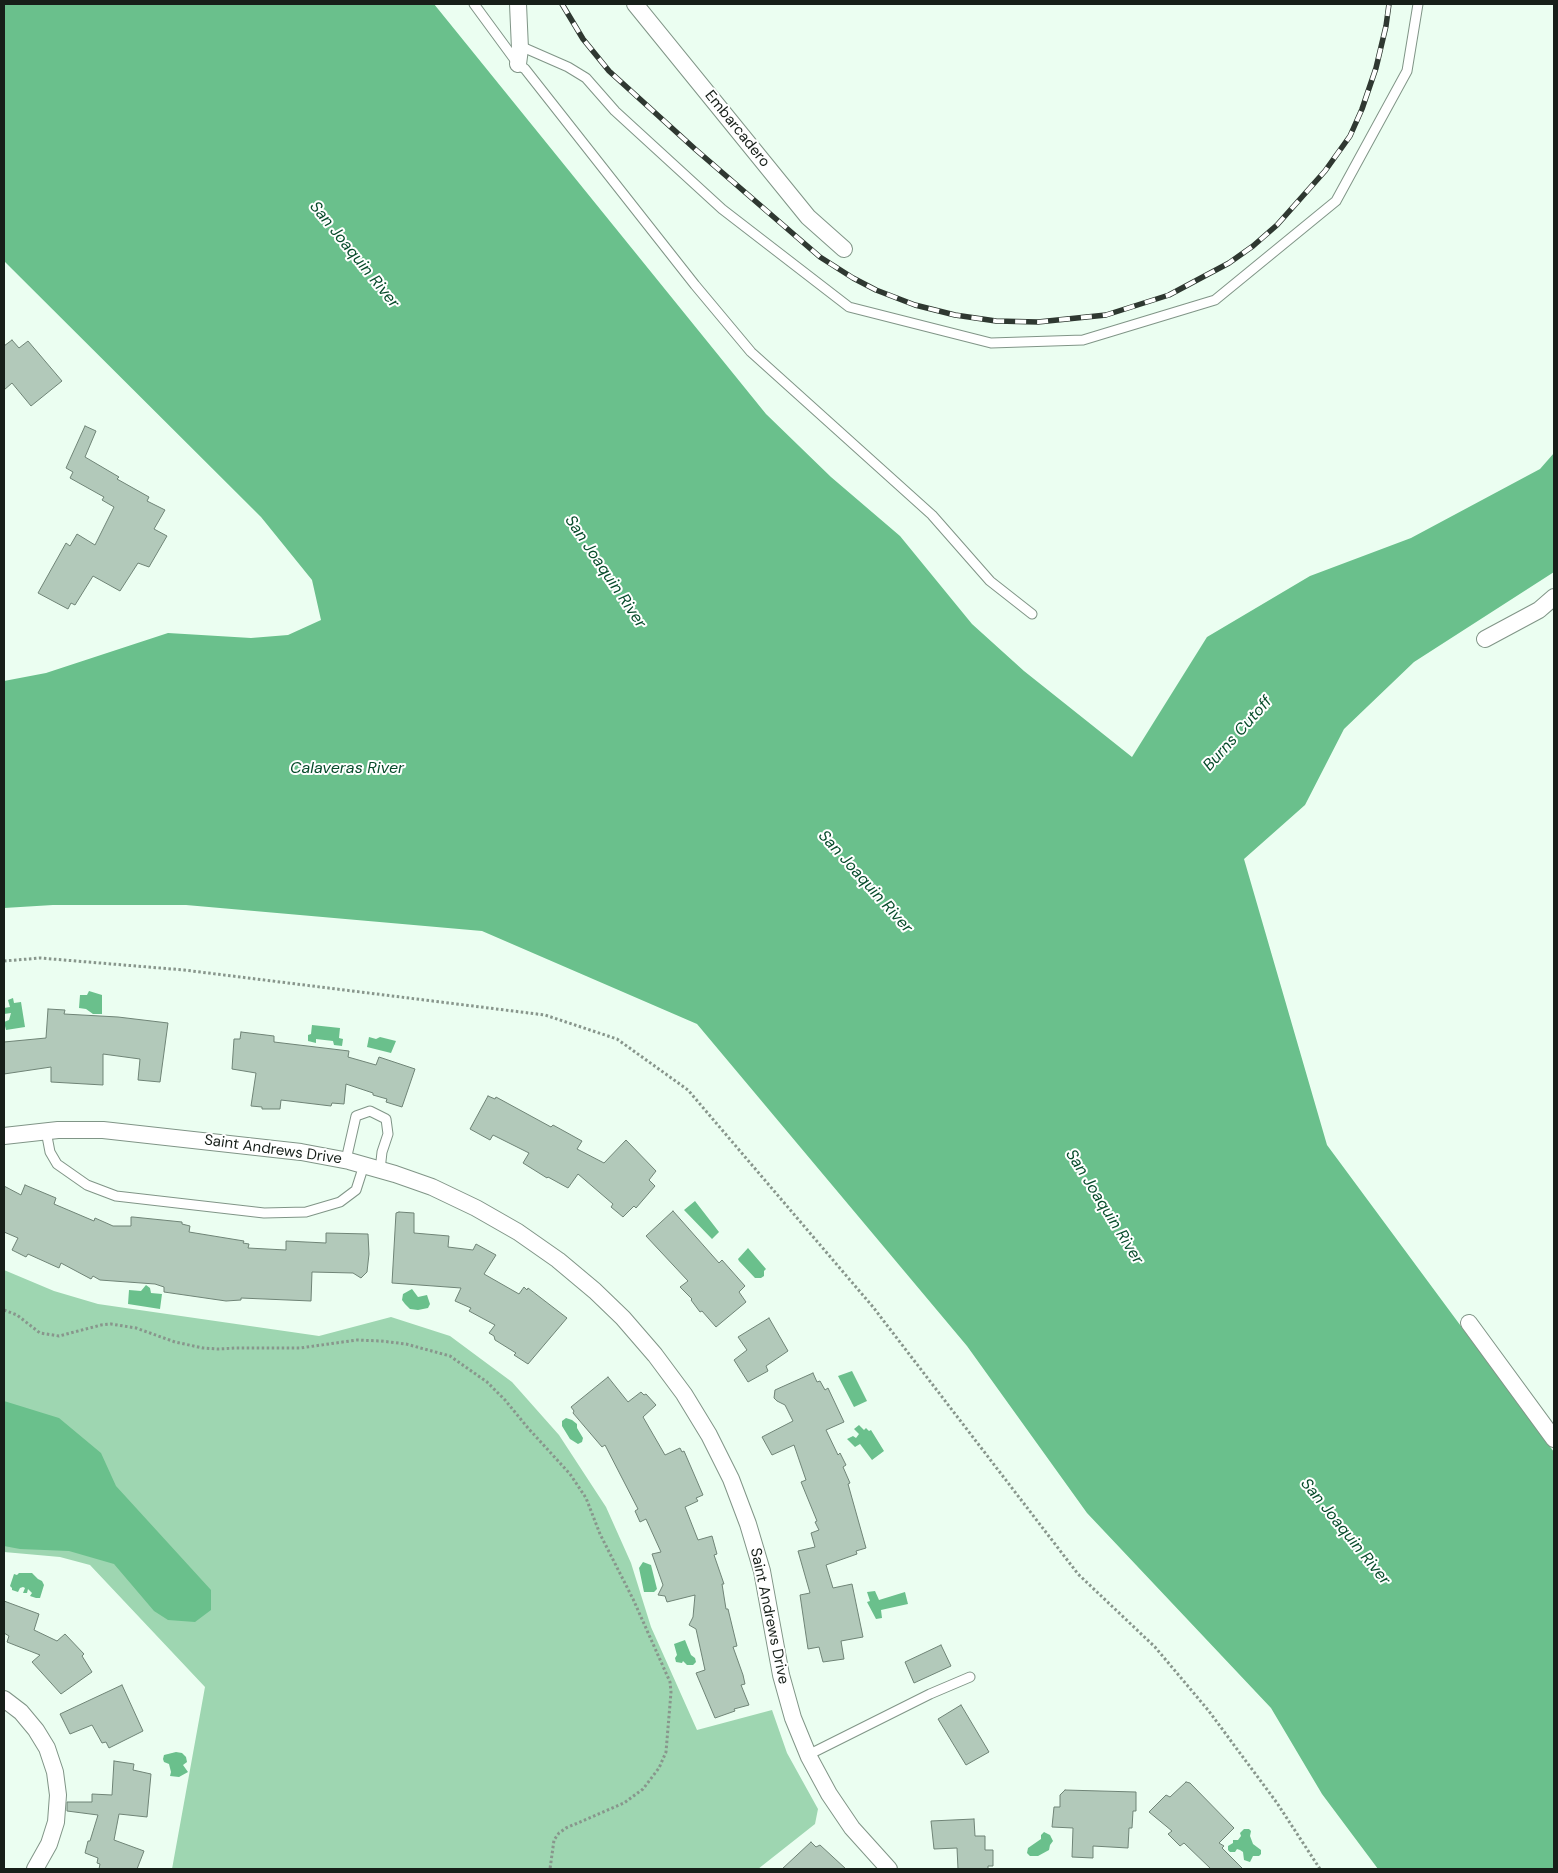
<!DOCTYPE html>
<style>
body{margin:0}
#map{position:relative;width:1558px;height:1873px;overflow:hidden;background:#ebfef1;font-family:"DM Sans",sans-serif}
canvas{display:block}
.frame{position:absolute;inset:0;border:5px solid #171f19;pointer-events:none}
</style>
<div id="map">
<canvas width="1558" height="1873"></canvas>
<div class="frame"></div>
</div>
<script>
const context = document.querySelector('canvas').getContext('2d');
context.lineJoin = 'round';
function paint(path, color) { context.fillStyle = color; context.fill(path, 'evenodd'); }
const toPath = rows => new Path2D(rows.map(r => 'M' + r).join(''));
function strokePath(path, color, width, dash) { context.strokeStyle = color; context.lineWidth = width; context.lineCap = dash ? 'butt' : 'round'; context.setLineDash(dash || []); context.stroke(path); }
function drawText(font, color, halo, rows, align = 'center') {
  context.font = font + ' "DM Sans",sans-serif'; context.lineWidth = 4; context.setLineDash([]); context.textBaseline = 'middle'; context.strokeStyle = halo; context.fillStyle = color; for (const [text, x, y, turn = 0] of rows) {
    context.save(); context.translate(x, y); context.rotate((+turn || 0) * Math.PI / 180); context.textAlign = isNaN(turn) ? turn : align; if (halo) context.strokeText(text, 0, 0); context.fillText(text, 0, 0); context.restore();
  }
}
paint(toPath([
 [4,1270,54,1291,98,1304,319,1336,391,1317,450,1336,512,1382,559,1435,606,1507,631,1563,651,1627,697,1730,772,1710,787,1753,818,1809,815,1824,758,1869,172,1869,205,1687,90,1565,60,1557,4,1552]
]), '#9ed6b1');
paint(toPath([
 [4,4,434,4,766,414,831,477,900,536,972,624,1024,671,1132,757,1207,637,1310,576,1411,538,1540,469,1554,453,1554,572,1414,662,1344,729,1305,805,1244,859,1327,1145,1554,1452,1554,1869,1378,1869,1322,1794,1271,1708,1087,1513,967,1346,697,1024,482,931,186,905,53,905,4,908,4,681,46,673,168,633,251,638,288,635,321,620,312,580,261,517,4,261],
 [89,991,102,995,102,1014,93,1014,86,1009,79,1008,80,995,87,995],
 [13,998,14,1003,21,1002,25,1027,6,1030,4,1022,9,1020,11,1013,4,1014,4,1008,10,1007,8,1000],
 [312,1025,340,1028,339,1038,343,1039,342,1046,334,1045,333,1041,316,1039,316,1043,308,1041,308,1035,311,1034],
 [369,1037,376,1039,380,1037,396,1041,391,1053,367,1047],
 [695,1201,719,1232,712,1239,684,1210],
 [748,1248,766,1269,764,1271,764,1276,761,1278,755,1278,739,1261,738,1259],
 [146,1285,150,1288,151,1293,162,1294,160,1309,128,1304,129,1290,141,1291],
 [412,1289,418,1297,427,1295,430,1304,428,1308,418,1310,410,1309,405,1304,402,1300,403,1294],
 [852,1371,867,1401,854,1407,838,1376],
 [4,1401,59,1418,101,1453,116,1486,211,1590,211,1610,195,1622,168,1620,154,1611,114,1564,69,1551,20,1549,4,1546],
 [566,1418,572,1420,577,1424,577,1428,583,1438,582,1442,578,1444,570,1439,562,1426,562,1421],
 [859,1425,864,1430,866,1428,869,1431,871,1430,884,1451,872,1460,860,1444,855,1447,847,1439,853,1436,856,1438,859,1434,854,1429],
 [643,1562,651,1565,657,1589,654,1592,644,1592,639,1568],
 [19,1573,32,1573,38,1579,42,1581,44,1585,40,1598,36,1598,30,1596,32,1593,28,1589,27,1593,23,1593,25,1588,23,1587,20,1588,18,1592,12,1590,12,1588,10,1586,14,1574,17,1575],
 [875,1591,879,1600,905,1592,908,1604,881,1610,882,1618,876,1619,867,1602,870,1601,867,1592],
 [685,1640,691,1655,695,1658,696,1662,693,1665,687,1665,683,1661,682,1663,676,1662,675,1658,677,1655,674,1644],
 [176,1752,182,1753,186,1757,187,1762,183,1765,188,1772,179,1777,170,1776,171,1772,169,1764,164,1762,163,1759,164,1755],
 [1244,1829,1249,1829,1251,1831,1250,1836,1253,1844,1261,1850,1261,1854,1259,1856,1253,1856,1250,1862,1244,1860,1243,1852,1240,1850,1237,1849,1235,1852,1230,1852,1228,1850,1228,1846,1233,1843,1233,1840,1238,1840,1241,1836,1240,1833],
 [1044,1832,1050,1835,1053,1841,1050,1845,1049,1850,1038,1856,1030,1856,1027,1853,1028,1848,1041,1839,1041,1835]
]), '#6ac08c');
const building = toPath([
 [12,340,19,348,28,341,62,381,31,406,12,383,4,390,4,346,12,340],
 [85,426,96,431,85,457,119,477,117,479,149,497,147,501,165,510,154,529,167,536,149,567,138,563,120,591,93,576,75,605,71,603,68,609,38,593,66,543,70,546,77,534,95,545,114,507,102,500,104,497,70,478,73,472,66,468,85,426],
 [48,1009,65,1010,64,1014,118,1017,168,1023,160,1082,138,1080,140,1059,103,1054,103,1085,51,1082,51,1067,4,1074,4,1042,46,1038,48,1009],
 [241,1032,274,1036,274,1042,349,1051,348,1057,376,1065,379,1057,415,1069,402,1107,386,1102,387,1099,373,1095,373,1093,346,1084,344,1104,332,1103,331,1106,281,1100,280,1109,262,1109,262,1107,251,1106,256,1073,232,1069,234,1039,240,1039,241,1032],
 [488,1096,495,1099,496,1097,551,1127,553,1125,582,1141,577,1149,604,1163,626,1140,656,1171,649,1180,655,1186,636,1208,634,1206,623,1217,611,1207,613,1204,578,1174,568,1188,548,1177,547,1178,523,1163,529,1153,493,1135,490,1140,470,1129,488,1096],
 [25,1185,56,1198,54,1204,94,1221,95,1218,113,1226,131,1226,131,1217,133,1217,182,1222,182,1224,190,1226,189,1232,244,1241,243,1243,249,1244,248,1248,286,1250,286,1241,326,1243,326,1233,368,1234,369,1254,367,1272,361,1278,353,1273,312,1272,311,1301,241,1298,241,1300,226,1301,164,1292,164,1287,155,1284,100,1280,93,1276,91,1279,61,1263,59,1268,28,1254,26,1257,12,1250,18,1238,4,1232,4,1186,21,1195,25,1185],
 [673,1211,719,1263,722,1260,745,1286,739,1292,746,1302,716,1327,702,1311,700,1312,691,1300,692,1299,680,1287,688,1281,646,1236,673,1211],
 [399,1212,414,1213,414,1233,449,1236,448,1247,473,1250,476,1244,496,1255,484,1274,519,1294,524,1287,527,1290,528,1288,567,1318,528,1364,514,1355,516,1353,495,1340,494,1336,489,1333,495,1325,469,1311,471,1308,455,1301,461,1288,392,1283,396,1213,399,1212],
 [769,1318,788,1351,766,1366,768,1371,748,1382,734,1360,747,1350,738,1337,769,1318],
 [813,1373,817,1382,820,1381,825,1390,828,1388,844,1422,826,1430,838,1455,840,1453,846,1465,843,1467,850,1483,848,1484,866,1548,856,1551,857,1554,826,1565,833,1588,852,1584,863,1637,841,1641,844,1659,823,1662,819,1647,808,1649,800,1595,810,1593,798,1551,815,1547,811,1533,819,1530,815,1522,817,1521,801,1482,806,1480,794,1445,772,1455,762,1437,793,1421,785,1405,777,1401,774,1398,775,1390,813,1373],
 [608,1377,628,1402,641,1392,644,1395,646,1394,656,1405,643,1417,665,1455,680,1448,682,1452,684,1451,703,1495,696,1498,698,1501,685,1507,698,1540,712,1536,717,1554,714,1555,724,1584,722,1584,726,1609,728,1609,737,1646,733,1647,743,1675,745,1684,741,1685,749,1705,734,1709,735,1711,715,1718,696,1673,705,1670,696,1629,689,1625,693,1617,695,1595,667,1602,665,1596,658,1595,663,1585,652,1554,661,1552,646,1519,640,1522,635,1511,638,1509,605,1445,602,1447,573,1413,574,1411,571,1407,608,1377],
 [4,1601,39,1614,34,1630,57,1641,65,1634,84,1654,82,1656,92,1672,61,1694,32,1662,40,1655,7,1642,9,1636,4,1633,4,1601],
 [941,1645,951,1666,914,1683,905,1662,941,1645],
 [122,1685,143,1731,109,1748,106,1742,102,1743,92,1725,70,1734,60,1714,122,1685],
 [961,1705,989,1752,966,1765,938,1719,961,1705],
 [114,1761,134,1764,133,1770,151,1774,147,1817,119,1814,114,1840,144,1851,137,1869,99,1869,100,1864,97,1863,98,1858,85,1853,88,1841,90,1841,98,1815,67,1811,67,1802,92,1802,92,1794,112,1795,114,1761],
 [1186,1782,1190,1783,1234,1828,1219,1843,1224,1846,1222,1848,1243,1869,1211,1869,1184,1843,1180,1846,1168,1834,1172,1831,1149,1812,1166,1795,1170,1797,1186,1782],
 [1065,1790,1136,1792,1136,1811,1133,1811,1132,1828,1129,1828,1128,1848,1093,1846,1093,1858,1072,1857,1073,1828,1052,1827,1054,1807,1060,1807,1060,1795,1065,1790],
 [974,1819,975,1836,985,1836,985,1850,993,1850,993,1866,988,1866,988,1869,958,1869,957,1848,934,1849,931,1821,974,1819],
 [811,1842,816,1847,820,1845,846,1869,782,1869,811,1842]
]);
paint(building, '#b2c9ba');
strokePath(building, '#6f8476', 1);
const lane = toPath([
 [474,4,518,64,525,69,695,285,751,352,932,515,990,581,1032,614],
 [520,46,568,67,586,78,615,111,722,209,849,307,991,343,1083,340,1215,300,1336,201,1407,71,1418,4],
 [46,1131,50,1152,57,1164,87,1185,116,1196,264,1213,306,1212,340,1202,356,1190,364,1165],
 [346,1160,356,1116,370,1111,386,1119,388,1134,382,1152,380,1170],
 [808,1755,930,1694,970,1677]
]);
const street = toPath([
 [518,4,520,49,518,64],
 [635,4,808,217,844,249],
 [1485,639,1539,610,1554,597],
 [4,1136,58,1130,103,1130,301,1152,349,1161,395,1174,432,1187,476,1208,518,1232,558,1260,595,1291,623,1318,655,1355,684,1394,709,1435,731,1479,748,1524,762,1571,781,1675,793,1718,809,1757,829,1794,852,1828,889,1869],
 [1469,1323,1554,1439],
 [4,1699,21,1712,36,1730,47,1748,55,1772,58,1795,56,1822,49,1844,35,1869]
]);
strokePath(lane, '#809587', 11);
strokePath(street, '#809587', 18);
strokePath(toPath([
 [4,961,40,958,184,970,545,1015,617,1039,688,1090,873,1307,1078,1574,1155,1647,1208,1710,1277,1803,1320,1869],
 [4,1310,17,1315,40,1333,59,1336,101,1325,111,1324,136,1328,175,1342,203,1348,218,1349,236,1348,300,1348,357,1340,381,1341,406,1344,450,1356,487,1382,505,1400,528,1428,570,1474,586,1498,600,1534,633,1599,670,1682,671,1692,666,1752,659,1768,643,1789,624,1803,566,1828,559,1833,554,1840,550,1869]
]), '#88968c', 3, [2.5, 2.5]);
strokePath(lane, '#fff', 9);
strokePath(street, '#fff', 16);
const rail = toPath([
 [562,4,583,39,609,71,695,149,820,257,853,278,876,290,915,305,955,315,996,321,1038,322,1106,315,1169,295,1229,263,1253,246,1277,225,1325,171,1350,136,1362,109,1376,68,1386,26,1389,4]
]);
strokePath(rail, '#2f3831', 5.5);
strokePath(rail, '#fff', 4, [11]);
drawText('15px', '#171f19', '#fff', [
 ["Embarcadero",737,129,51],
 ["Saint Andrews Drive",273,1150,8],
 ["Saint Andrews Drive",769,1616,78]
]);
drawText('italic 16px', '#074c2b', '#fff', [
 ["San Joaquin River",354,255,51],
 ["San Joaquin River",605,572,56],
 ["Burns Cutoff",1238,734,-48],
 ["Calaveras River",347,769],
 ["San Joaquin River",865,882,48],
 ["San Joaquin River",1104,1207,58],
 ["San Joaquin River",1345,1532,51]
]);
</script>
